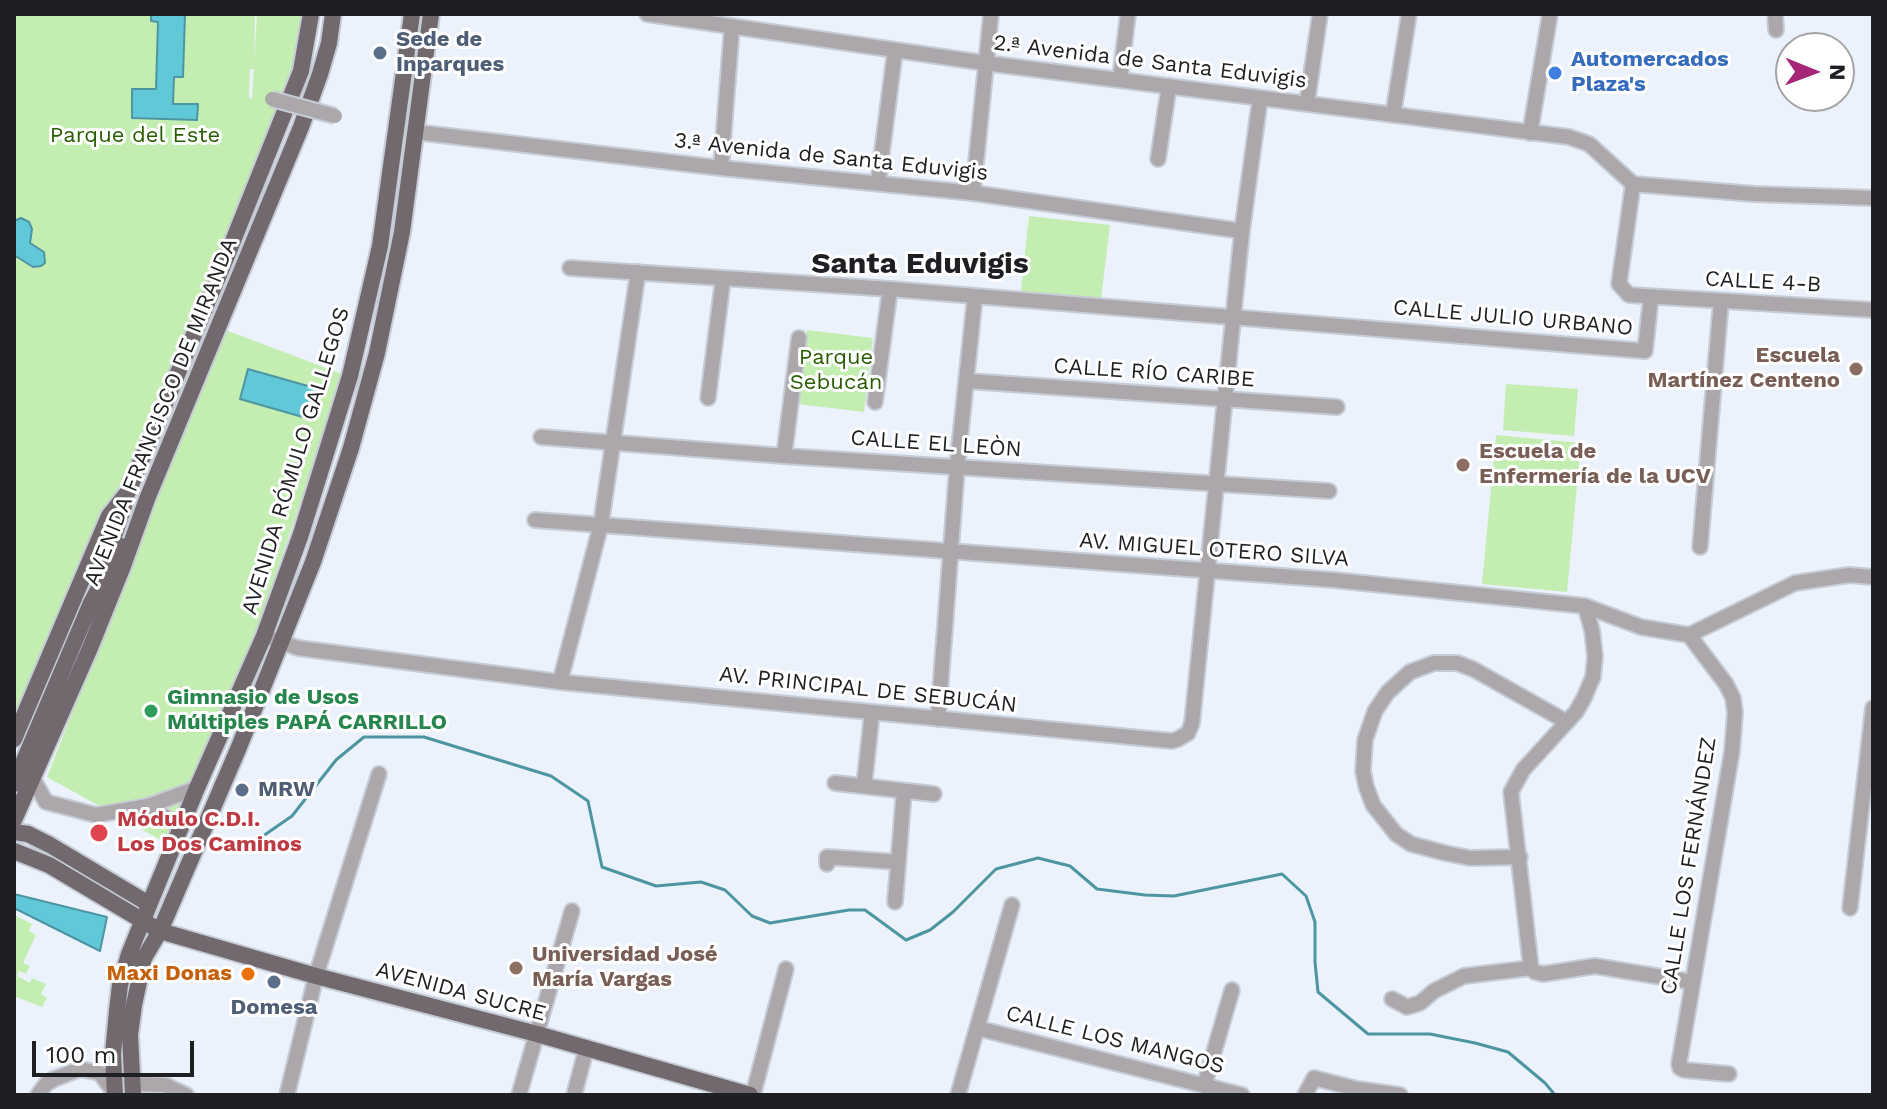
<!DOCTYPE html>
<meta charset="utf-8">
<style>
body{margin:0}
#map{position:relative;width:1887px;height:1109px;overflow:hidden;background:#ebf2fc;font-family:"Work Sans",sans-serif}
canvas{display:block}
.frame{position:absolute;inset:0;border:16px solid #1d1f23;pointer-events:none}
.north{position:absolute;left:1775px;top:32px;width:80px;height:80px;box-sizing:border-box;background:#fff;border:2px solid #a5a5a7;border-radius:50%;rotate:91deg;font-size:22px;font-weight:700;line-height:32px;text-align:center;color:#1d1f23}
.north::after{content:'';display:block;margin:auto;width:28px;height:36px;background:#a52676;clip-path:polygon(50% 0,100% 100%,50% 72%,0 100%)}
.scale{position:absolute;left:32px;top:1041px;width:162px;height:36px;box-sizing:border-box;border:4px solid #1d1f23;border-top:0;padding-left:10px;font-size:24px;line-height:28px;white-space:nowrap;color:#1d1f23;-webkit-text-stroke:6px #fff;paint-order:stroke}
</style>
<div id="map">
<canvas width="1887" height="1109"></canvas>
<div class="frame"></div>
<div class="north">N</div>
<div class="scale">100 m</div>
</div>
<script>
const context = document.querySelector('canvas').getContext('2d');
context.lineJoin = 'round';
function paint(path, color) { context.fillStyle = color; context.fill(path, 'evenodd'); }
const toPath = rows => new Path2D(rows.map(r => 'M' + r).join(''));
function strokePath(path, color, width, dash) { context.strokeStyle = color; context.lineWidth = width; context.lineCap = dash ? 'butt' : 'round'; context.setLineDash(dash || []); context.stroke(path); }
function drawText(font, color, halo, rows, align = 'center') {
  context.font = font + ' "Work Sans",sans-serif'; context.lineWidth = 6; context.setLineDash([]); context.textBaseline = 'middle'; context.strokeStyle = halo; context.fillStyle = color; for (const [text, x, y, turn = 0] of rows) {
    context.save(); context.translate(x, y); context.rotate((+turn || 0) * Math.PI / 180); context.textAlign = isNaN(turn) ? turn : align; if (halo) context.strokeText(text, 0, 0); context.fillText(text, 0, 0); context.restore();
  }
}
paint(toPath([
 [14,14,255,14,254,69,250,69,249,97,252,99,257,14,308,14,295,75,94,570,23,736,41,658,14,718],
 [1029,216,1110,225,1100,307,1020,298],
 [223,329,342,374,325,432,257,628,168,844,47,777],
 [807,330,873,338,864,412,798,404],
 [1506,384,1578,389,1574,436,1503,430],
 [1496,435,1581,443,1567,592,1482,584],
 [14,915,32,924,29,931,36,935,23,963,30,966,26,974,19,971,17,976,30,983,32,978,46,984,41,994,47,998,42,1007,14,996]
]), '#c4edb2');
const water = toPath([
 [151,14,185,14,183,77,174,77,173,104,198,104,197,120,132,118,132,89,156,89,158,22,151,21,151,14],
 [21,218,29,222,32,229,30,243,44,252,45,263,41,266,33,267,14,255,14,221,21,218],
 [248,369,322,390,313,420,240,399,248,369],
 [14,894,107,917,100,951,14,908,14,894]
]);
paint(water, '#61c8d7');
strokePath(water, '#4d95a1', 2);
strokePath(toPath([
 [217,847,250,845,292,816,336,760,364,737,424,737,551,776,588,801,602,867,656,886,701,882,725,890,752,916,770,923,849,910,865,910,906,940,930,930,953,912,996,869,1038,858,1070,866,1097,889,1145,895,1174,896,1282,874,1306,896,1315,922,1315,962,1318,992,1368,1034,1430,1034,1475,1043,1508,1052,1545,1083,1555,1095]
]), '#4d95a1', 3);
const minor = toPath([
 [647,14,985,63,1569,137,1589,144,1633,184],
 [1775,14,1776,30],
 [1120,79,1128,14],
 [1307,103,1320,14],
 [1393,115,1409,14],
 [415,132,721,168,973,193,1242,231],
 [1530,133,1550,14],
 [1158,159,1169,86],
 [721,168,732,26],
 [878,183,895,51],
 [1633,184,1619,284,1629,295,1873,310],
 [1633,184,1754,194,1873,198],
 [973,193,991,14],
 [570,268,890,289,1645,351,1651,297],
 [968,381,1337,407],
 [708,398,723,279],
 [875,402,890,289],
 [541,437,784,456,1329,491],
 [784,456,799,338],
 [535,520,1334,580,1585,606,1641,627,1689,635,1795,583,1849,575,1873,577],
 [1700,547,1721,301],
 [1689,635,1726,684,1733,698,1735,713,1732,751,1679,1064,1680,1068,1684,1070,1729,1074],
 [264,636,298,648,560,682,1172,741,1178,739,1188,733,1192,723,1242,231,1260,99],
 [560,682,601,524,638,272],
 [938,719,957,468,975,296],
 [33,779,46,802,96,815,148,806,197,788],
 [835,783,934,794],
 [864,786,872,713],
 [148,806,181,827],
 [1520,857,1470,858,1445,853,1411,844,1396,834,1373,805,1366,786,1363,771,1365,740,1375,711,1388,692,1410,672,1434,663,1457,663,1473,669,1567,722],
 [827,864,827,857,898,862],
 [895,902,904,791],
 [1850,908,1873,708],
 [1531,968,1511,792,1523,770,1576,712,1584,698,1593,677,1595,656,1592,630,1585,606],
 [1531,968,1535,972,1543,974,1595,966,1692,982],
 [1392,999,1407,1007,1420,1003,1434,991,1464,976,1531,968],
 [977,1028,1242,1095],
 [132,1084,165,1085,186,1095],
 [1204,1086,1232,990],
 [38,1095,46,1084,54,1079,80,1069,100,1073,115,1094],
 [287,1095,316,976,379,774],
 [519,1095,572,911],
 [574,1095,586,1050],
 [753,1095,786,969],
 [958,1095,1012,905],
 [1305,1095,1314,1078,1357,1089,1400,1095]
]);
const major = toPath([
 [106,560,124,506],
 [14,739,109,516,128,492,229,251,301,71,311,14],
 [14,784,91,603,121,546],
 [14,820,90,648,123,566,147,499,301,127,320,74,329,43,333,14],
 [14,832,28,834,50,845,149,904],
 [14,851,49,865,160,931,316,976,537,1034,750,1095],
 [115,1095,113,1054,117,1011,120,985,129,954,197,788,264,636,301,534,350,376,380,246,412,14],
 [133,1095,130,1035,134,1005,144,958,160,931,239,747,313,562,351,448,377,353,402,232,431,14]
]);
strokePath(minor, '#c6ccd5', 18);
strokePath(major, '#c6ccd5', 20);
strokePath(minor, '#aba7aa', 14);
strokePath(major, '#71696e', 16);
const minorBridge = toPath([
 [272,99,335,116]
]);
strokePath(minorBridge, '#c6ccd5', 18, []);
strokePath(minorBridge, '#aba7aa', 14);
for (const [x, y, r, color] of [
 [380,53,8,"#5c6f8a"],
 [1555,73,8,"#3f7fe0"],
 [1856,369,8,"#8d6e63"],
 [1463,465,8,"#8d6e63"],
 [151,711,8,"#2e9e5b"],
 [242,790,8,"#5c6f8a"],
 [99,833,10,"#e0444e"],
 [516,968,8,"#8d6e63"],
 [248,974,8,"#e8710a"],
 [274,982,8,"#5c6f8a"]
]) { const dot = new Path2D(); dot.arc(x, y, r, 0, 2 * Math.PI); context.fillStyle = color; context.fill(dot); strokePath(dot, '#fff', 3); }
drawText('bold 22px', '#4e5e75', '#fff', [
 ["Sede de",396,40],
 ["Inparques",396,65],
 ["MRW",258,790],
 ["Domesa",274,1008,"center"]
], 'left');
drawText('bold 22px', '#366cbe', '#fff', [
 ["Automercados",1571,60],
 ["Plaza's",1571,85]
], 'left');
drawText('22px', '#1d1f23', '#fff', [
 ["2.ª Avenida de Santa Eduvigis",1150,62,7],
 ["3.ª Avenida de Santa Eduvigis",831,157,6],
 ["CALLE 4-B",1763,282,3],
 ["CALLE JULIO URBANO",1513,318,5],
 ["CALLE RÍO CARIBE",1154,373,4],
 ["AVENIDA FRANCISCO DE MIRANDA",161,412,-68],
 ["CALLE EL LEÒN",936,444,4],
 ["AVENIDA RÓMULO GALLEGOS",296,461,-73],
 ["AV. MIGUEL OTERO SILVA",1214,550,4],
 ["AV. PRINCIPAL DE SEBUCÁN",868,690,6],
 ["CALLE LOS FERNÁNDEZ",1689,866,-81],
 ["AVENIDA SUCRE",461,992,15],
 ["CALLE LOS MANGOS",1115,1040,14]
]);
drawText('22px', '#275c00', '#fff', [
 ["Parque del Este",135,136],
 ["Parque",836,358],
 ["Sebucán",836,383]
]);
drawText('bold 22px', '#785e54', '#fff', [
 ["Escuela",1840,356,"right"],
 ["Martínez Centeno",1840,381,"right"],
 ["Escuela de",1479,452],
 ["Enfermería de la UCV",1479,477],
 ["Universidad José",532,955],
 ["María Vargas",532,980]
], 'left');
drawText('bold 22px', '#27864d', '#fff', [
 ["Gimnasio de Usos",167,698],
 ["Múltiples PAPÁ CARRILLO",167,723]
], 'left');
drawText('bold 22px', '#be3a42', '#fff', [
 ["Módulo C.D.I.",117,820],
 ["Los Dos Caminos",117,845]
], 'left');
drawText('bold 22px', '#c56008', '#fff', [
 ["Maxi Donas",232,974]
], 'right');
drawText('bold 30px', '#1d1f23', '#fff', [
 ["Santa Eduvigis",920,264]
]);
</script>
